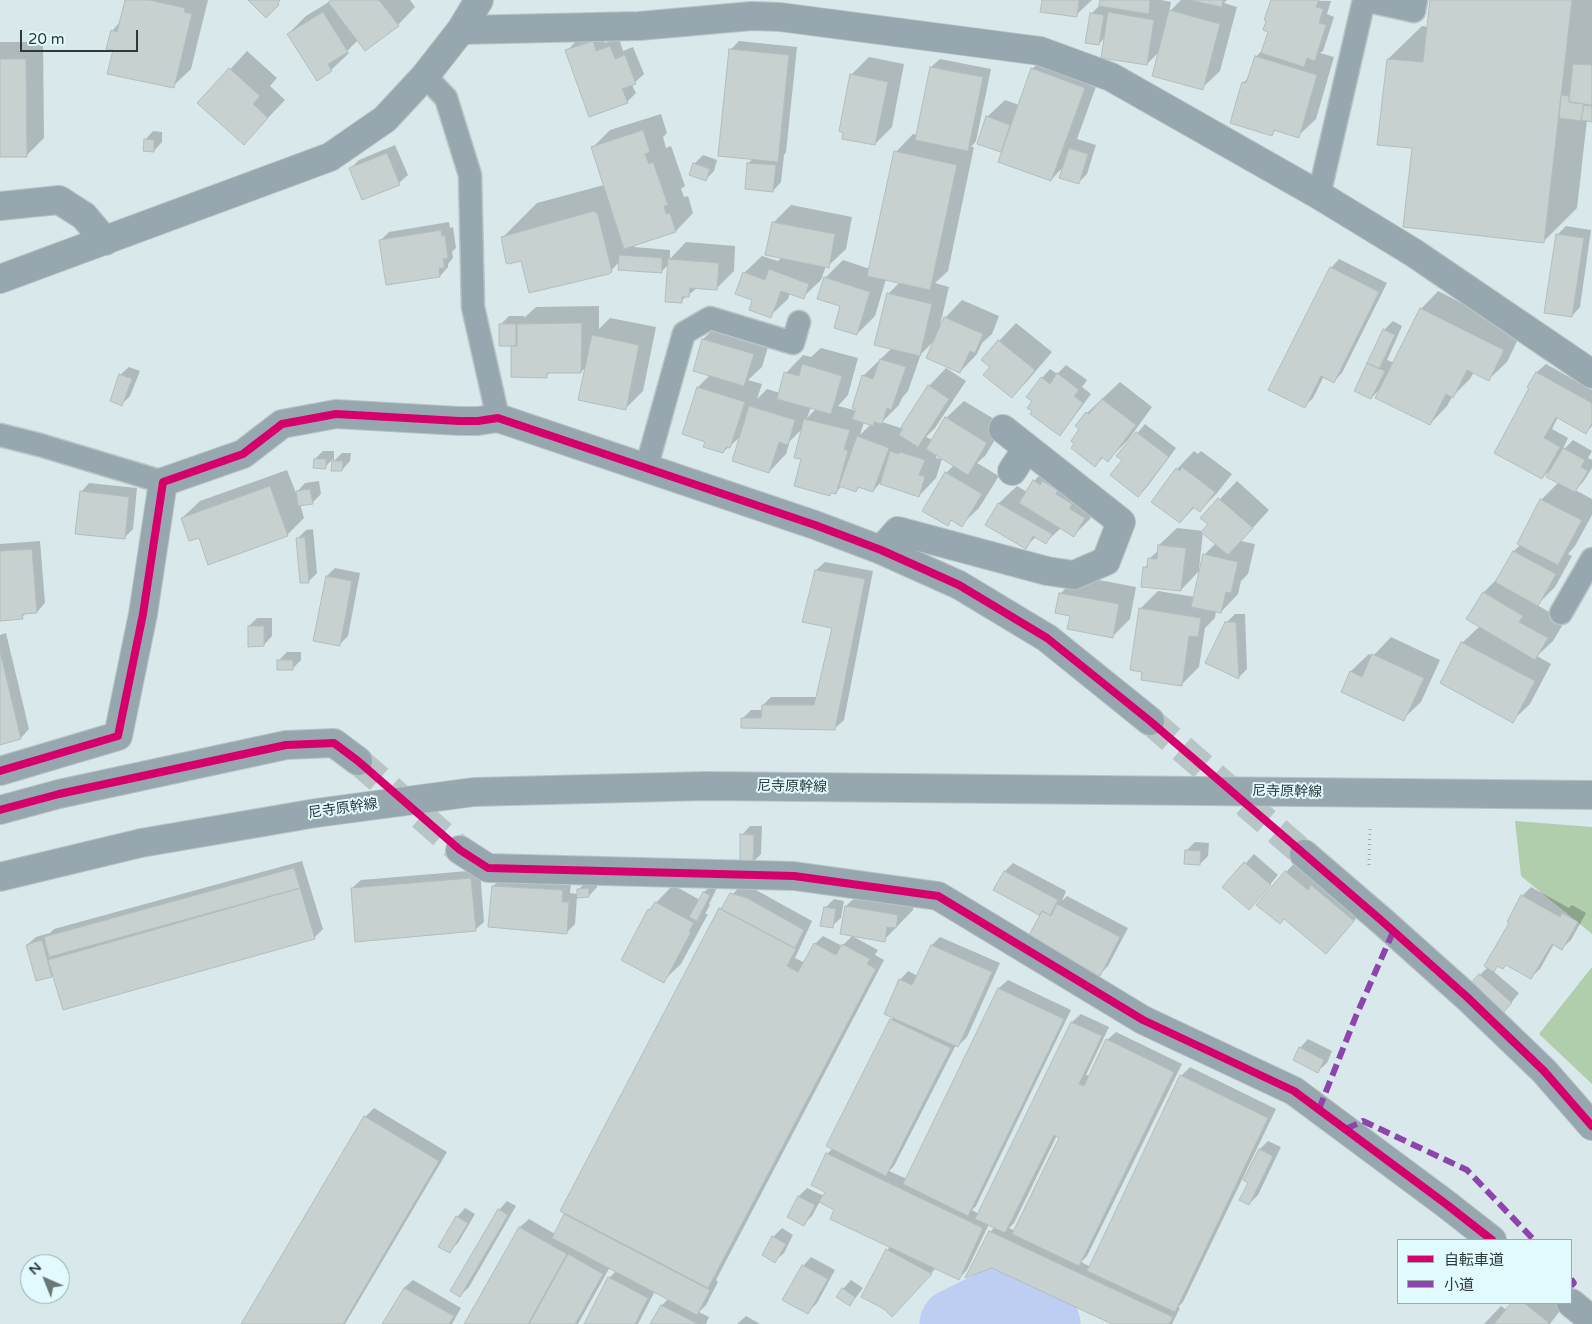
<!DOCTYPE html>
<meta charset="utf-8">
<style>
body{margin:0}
#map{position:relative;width:1592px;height:1324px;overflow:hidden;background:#d9e8ea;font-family:"Varela Round","Noto Sans JP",sans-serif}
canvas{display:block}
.legend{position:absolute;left:1397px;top:1239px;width:175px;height:65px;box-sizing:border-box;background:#e0fafd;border:1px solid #99adaf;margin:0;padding:6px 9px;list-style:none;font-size:15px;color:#2f393a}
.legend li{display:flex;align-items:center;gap:10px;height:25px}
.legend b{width:25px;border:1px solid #99adaf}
.north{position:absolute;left:20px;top:1254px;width:50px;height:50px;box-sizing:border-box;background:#e0fafd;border:1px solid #99adaf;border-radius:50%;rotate:316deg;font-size:14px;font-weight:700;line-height:20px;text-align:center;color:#2f393a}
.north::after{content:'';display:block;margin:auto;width:18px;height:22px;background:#6a7678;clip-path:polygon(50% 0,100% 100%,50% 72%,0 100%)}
.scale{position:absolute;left:20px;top:30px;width:118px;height:22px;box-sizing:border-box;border:2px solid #2f393a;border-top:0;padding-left:6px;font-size:15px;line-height:18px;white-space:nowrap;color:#2f393a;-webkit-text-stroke:4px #e0fafd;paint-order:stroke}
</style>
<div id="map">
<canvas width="1592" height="1324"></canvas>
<ul class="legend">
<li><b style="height:6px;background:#d6006c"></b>自転車道</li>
<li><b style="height:6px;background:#8e44ad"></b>小道</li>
</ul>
<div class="north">N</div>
<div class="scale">20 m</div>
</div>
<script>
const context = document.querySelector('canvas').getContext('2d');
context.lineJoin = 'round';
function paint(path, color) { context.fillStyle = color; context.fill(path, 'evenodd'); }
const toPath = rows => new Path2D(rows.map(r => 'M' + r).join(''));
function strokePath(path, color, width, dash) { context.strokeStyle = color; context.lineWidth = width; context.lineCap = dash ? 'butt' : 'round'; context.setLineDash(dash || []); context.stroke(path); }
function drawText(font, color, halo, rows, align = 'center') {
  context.font = font + ' "Varela Round","Noto Sans JP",sans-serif'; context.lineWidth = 4; context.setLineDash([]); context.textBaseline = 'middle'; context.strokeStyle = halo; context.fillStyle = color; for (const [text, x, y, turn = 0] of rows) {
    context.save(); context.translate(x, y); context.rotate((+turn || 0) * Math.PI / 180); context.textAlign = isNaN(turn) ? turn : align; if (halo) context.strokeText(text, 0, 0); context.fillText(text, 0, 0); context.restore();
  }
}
paint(toPath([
 [1515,821,1592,827,1592,934,1521,876],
 [1592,967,1592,1084,1539,1034]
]), '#b0cdac');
paint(toPath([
 [126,0,208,0,191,69,173,86,114,49,112,31,120,22],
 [332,0,410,0,415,7,398,25,358,40,347,51,349,53,331,70,288,34,306,16],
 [1043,0,1092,0,1076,15],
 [1102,0,1161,0,1171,2,1169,12,1181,0,1227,0,1224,3,1237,7,1220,71,1202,88,1160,51,1147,64,1105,37,1099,44,1091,14,1100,5],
 [1272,0,1331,1,1327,14,1334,17,1323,51,1320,53,1334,57,1316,119,1298,136,1276,130,1271,134,1243,83,1249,77,1256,57,1263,49,1269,31],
 [1431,0,1592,0,1592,120,1587,120,1577,208,1544,241,1413,147,1388,59,1422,26,1428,27],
 [602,33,605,43,619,38,623,51,633,47,644,74,632,85,636,93,627,102,567,51,575,42],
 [739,41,797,47,786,152,784,155,781,182,773,191,747,188,748,163,753,159,730,50],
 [0,42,43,42,44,138,26,156,0,156],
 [247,51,277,78,270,86,285,100,244,143,199,103],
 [1050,52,1102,70,1077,139,1096,145,1087,174,1078,183,1064,166,1051,180,1003,151,978,143,987,117,1005,100,1019,105,1032,69],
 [869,57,904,64,892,127,875,144,851,75],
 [940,59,991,69,976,141,971,147,974,147,948,271,935,283,949,287,940,325,942,325,945,318,962,300,999,316,992,334,982,343,977,354,960,372,935,340,921,354,908,391,902,398,899,405,882,422,907,430,929,386,946,368,966,381,935,428,926,437,933,440,946,418,964,401,1004,425,985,456,977,463,999,476,979,508,961,525,952,520,948,524,946,473,954,465,937,454,936,458,942,459,936,478,919,496,880,483,873,491,860,487,856,491,842,486,835,493,832,492,830,494,803,458,804,427,790,441,786,454,769,472,740,437,723,452,707,441,698,387,710,375,695,370,703,339,721,322,771,337,762,367,748,380,762,384,757,399,767,389,780,393,786,373,803,355,811,357,821,348,858,358,848,395,838,406,858,411,863,376,892,348,888,294,900,282,886,279,875,316,857,334,825,278,843,260,870,269,896,152,913,134,918,135,931,67],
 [811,407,816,409,807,418],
 [864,422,871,424,860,435],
 [661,114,667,133,663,137,666,148,671,146,685,186,681,189,684,197,688,196,693,213,676,231,638,243,634,247,670,250,670,259,686,242,735,246,734,271,716,289,697,288,681,301,668,265,661,272,619,262,609,273,522,260,503,237,537,203,604,185,592,148,610,130],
 [153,131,162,132,162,142,154,151,145,140],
 [395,145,408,175,399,183,351,168,359,160],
 [703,155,717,160,714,171,705,180,694,164],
 [791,205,852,217,846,249,828,266,826,266,821,280,803,297,790,293,788,299,770,316,754,299,744,273,762,256,778,261,782,257,773,223],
 [449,222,450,228,453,227,456,248,452,252,453,258,448,264,448,267,440,276,380,241,389,232],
 [1566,226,1591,230,1580,307,1572,316,1557,235],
 [1339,259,1387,283,1342,373,1334,381,1324,376,1313,398,1305,406,1331,268],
 [1438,291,1521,333,1507,362,1489,379,1474,372,1470,379,1452,397,1447,406,1430,424,1380,389,1371,398,1384,330,1393,321,1402,326,1387,360,1394,363,1421,309],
 [599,306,599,329,610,318,656,327,643,391,626,408,586,367,581,372,551,372,546,376,512,347,501,324,509,316,524,316,524,318,536,307],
 [1016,323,1052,352,1029,379,1012,397,991,367,982,359],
 [1546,364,1592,390,1592,426,1585,433,1558,417,1552,429,1568,438,1562,451,1573,440,1592,451,1588,458,1592,460,1592,468,1583,482,1575,490,1592,499,1592,515,1575,546,1568,554,1572,556,1555,587,1537,605,1565,621,1553,641,1537,656,1551,664,1530,704,1512,721,1462,643,1480,626,1468,619,1484,592,1500,576,1514,551,1521,544,1518,543,1541,500,1559,482,1551,469,1542,478,1531,388,1529,386,1537,372],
 [1066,365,1087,380,1082,387,1091,394,1068,425,1060,434,1034,411,1034,400,1042,378,1050,369,1057,374],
 [129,367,140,371,130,396,122,404,120,375],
 [1120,382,1152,407,1128,440,1108,460,1104,457,1095,465,1081,428,1087,413],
 [1145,424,1176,448,1147,487,1138,496,1124,460,1118,456],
 [323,451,334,451,334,461,342,453,351,453,350,461,342,470,333,469,333,459,325,467,315,459],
 [1194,451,1198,454,1201,451,1232,474,1217,493,1200,511,1195,507,1180,522,1177,469],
 [1051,463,1102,500,1091,518,1074,535,1061,528,1046,542,1036,537,1025,547,986,524,999,503,1017,486,1027,492,1034,481],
 [287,470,296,493,305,483,319,481,321,494,312,503,300,504,304,518,287,535,200,537,182,518,200,501],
 [1237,481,1269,510,1241,541,1255,544,1248,574,1241,581,1238,594,1221,612,1216,611,1215,618,1205,628,1199,667,1181,685,1141,608,1158,591,1195,597,1200,570,1181,590,1144,568,1149,563,1149,559,1159,550,1159,545,1177,528,1204,531,1210,524,1202,518],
 [1203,532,1216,543,1204,555,1201,570,1199,569],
 [89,483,137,488,133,529,124,538,81,492],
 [313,529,317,573,308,582,298,538,306,530],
 [40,541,45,603,37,612,27,612,22,617,0,619,0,544],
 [825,562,873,571,844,720,835,728,742,719,751,710,763,710,763,705,771,697,818,697,834,627,816,570],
 [335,568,360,573,348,636,339,645,327,576],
 [1078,576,1136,587,1130,619,1112,637,1071,615,1060,594],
 [1235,614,1245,614,1247,669,1238,678,1226,623],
 [257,618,272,618,272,636,264,645,249,626],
 [6,633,29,729,21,738,0,744,0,635],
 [1391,637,1440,660,1421,702,1403,719,1342,691,1351,671,1369,654,1373,656],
 [287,652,301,652,301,660,292,669,278,661],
 [750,826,762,826,761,854,753,862,742,835],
 [1195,842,1209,843,1208,856,1200,864,1186,851],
 [1254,854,1278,875,1257,900,1224,887],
 [1303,854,1370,902,1343,934,1326,952,1286,872],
 [302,861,323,929,314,938,54,975,37,980,27,945,36,937,50,933,54,929],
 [1013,863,1066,891,1062,901,1067,896,1128,928,1108,966,1100,974,1041,915,995,889,1005,871],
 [480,870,484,922,475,930,352,888,361,880],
 [502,878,571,882,570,893,579,894,579,889,587,881,598,880,597,887,589,896,577,897,575,924,566,933,493,886],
 [713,884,718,886,709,904,710,905,705,914,708,914,681,964,663,981,649,910,673,885,700,900,704,892],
 [740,886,756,890,812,921,795,958,805,963,815,944,823,936,842,946,852,936,878,950,875,955,884,960,716,1280,718,1282,706,1305,699,1312,709,1317,706,1324,652,1324,662,1305,669,1298,655,1291,638,1324,585,1324,609,1278,616,1271,610,1267,578,1324,466,1324,520,1227,529,1219,555,1234,720,909],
 [1531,887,1569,908,1572,905,1586,913,1571,940,1562,948,1554,944,1540,969,1531,977,1506,964,1498,965,1493,971,1519,993,1511,1003,1480,975,1488,967,1511,922,1508,921,1522,896],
 [864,889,915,898,913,910,884,940,846,906],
 [834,899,844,901,841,918,832,926,825,908],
 [940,937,1000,963,967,1037,958,1046,956,1045,894,1166,889,1171,907,1179,999,988,1008,980,1071,1010,976,1206,972,1210,979,1214,1072,1022,1081,1014,1109,1027,1086,1075,1090,1076,1107,1040,1116,1032,1182,1064,1087,1256,1081,1262,1091,1267,1181,1076,1190,1067,1276,1109,1183,1302,1178,1307,1180,1308,1172,1324,1115,1324,990,1232,995,1227,989,1224,967,1270,958,1279,936,1268,900,1306,885,1308,862,1296,890,1246,836,1209,820,1201,812,1216,804,1224,789,1216,799,1196,807,1188,824,1196,826,1191,827,1154,833,1148,891,1020,894,1017,900,980,908,971,918,976,932,945],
 [1057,1135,1061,1138,1015,1231,1009,1228,1014,1223],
 [1308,1039,1332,1051,1327,1063,1318,1071,1300,1048],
 [374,1108,447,1152,345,1324,243,1324,365,1117],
 [1268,1141,1281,1147,1258,1195,1249,1204,1249,1182,1260,1149],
 [507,1201,516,1206,469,1287,460,1296,499,1210],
 [465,1208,475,1214,458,1243,449,1251,457,1217],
 [782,1228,793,1235,784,1253,775,1261,773,1237],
 [811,1257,835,1270,817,1303,808,1312,803,1266],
 [413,1280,461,1308,452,1324,384,1324,404,1288],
 [851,1280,863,1288,850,1305,843,1289],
 [1513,1303,1563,1303,1565,1304,1550,1324,1484,1324,1501,1306,1507,1310],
 [746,1316,760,1324,737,1324]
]), '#0003');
strokePath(toPath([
 [955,1324,996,1304,1045,1324]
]), '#becdf2', 71);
const building = toPath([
 [125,0,149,0,185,8,184,12,192,14,174,88,107,74,113,50,106,49,111,30,117,32,125,0],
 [248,0,280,0,278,3,279,5,266,18,248,0],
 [331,0,379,0,399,26,365,51,328,2,331,0],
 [1042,0,1079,0,1077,17,1040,12,1042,0],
 [1100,0,1150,0,1149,14,1099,6,1100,0],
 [1189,0,1223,0,1222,7,1189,0],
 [1271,0,1319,0,1316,7,1323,9,1319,23,1326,25,1315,61,1307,58,1304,67,1261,53,1268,32,1263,30,1266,21,1264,20,1271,0],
 [1430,0,1572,0,1544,243,1403,227,1412,148,1377,145,1387,59,1423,62,1430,0],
 [1169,10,1220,24,1203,90,1152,76,1169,10],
 [323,12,348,52,328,64,332,71,317,81,287,34,323,12],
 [1108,12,1154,20,1147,65,1101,58,1108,12],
 [1090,13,1104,15,1099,45,1085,43,1090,13],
 [593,41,596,51,610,46,615,59,625,55,636,84,622,89,628,103,589,117,565,50,593,41],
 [729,49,789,55,778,162,718,156,729,49],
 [1255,56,1317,75,1299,138,1274,130,1272,136,1230,123,1242,82,1246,83,1255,56],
 [0,59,26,59,27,157,0,157,0,59],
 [1573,64,1592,65,1592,105,1569,102,1573,64],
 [930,67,983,77,968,151,915,140,930,67],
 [229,68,260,96,253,104,268,118,244,145,197,103,229,68],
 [1031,68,1085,88,1051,181,998,162,1031,68],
 [850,74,888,82,875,145,842,139,843,133,839,131,850,74],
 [1561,95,1569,96,1569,102,1584,104,1581,121,1559,118,1561,95],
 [1584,105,1592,106,1592,122,1581,120,1584,105],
 [986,116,1010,125,1001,152,977,144,986,116],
 [643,130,650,152,645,154,649,164,653,162,668,205,664,206,666,214,670,213,676,232,624,249,591,147,643,130],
 [144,139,154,140,154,152,143,151,144,139],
 [1069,148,1088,154,1079,184,1059,178,1069,148],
 [894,151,957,165,930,290,867,276,894,151],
 [387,153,400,185,362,200,349,168,387,153],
 [693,163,710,169,706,181,689,175,693,163],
 [747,163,776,165,773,192,745,189,747,163],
 [594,211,598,215,612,272,609,274,529,293,521,261,509,264,506,263,501,237,594,211],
 [772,222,835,234,829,268,765,255,772,222],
 [441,230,442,236,445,235,448,258,443,259,445,268,439,268,440,277,386,285,379,240,441,230],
 [1556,234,1584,238,1572,317,1544,313,1556,234],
 [619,255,662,258,662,273,618,270,619,255],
 [668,259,719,263,717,290,690,288,689,297,682,297,682,303,665,302,668,259],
 [1330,267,1379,292,1334,383,1321,376,1305,408,1268,390,1330,267],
 [769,269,809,284,804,299,781,291,771,318,749,310,752,300,735,294,743,272,765,280,769,269],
 [824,277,870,292,857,335,834,328,840,306,817,299,824,277],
 [887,293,932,304,920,356,874,345,887,293],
 [1420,308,1504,350,1489,381,1467,370,1453,398,1446,394,1430,425,1375,398,1420,308],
 [944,317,983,334,975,353,970,351,960,373,926,358,944,317],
 [582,323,581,373,547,373,547,378,511,377,511,346,517,346,517,324,582,323],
 [499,324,516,324,516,346,499,346,499,324],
 [1383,329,1395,335,1379,369,1367,363,1383,329],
 [592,335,639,345,626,410,578,400,592,335],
 [702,339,754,354,744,386,693,371,702,339],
 [998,340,1035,370,1012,398,983,375,990,367,981,360,998,340],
 [880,359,906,367,891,410,887,408,882,424,874,422,873,426,852,419,856,409,852,408,862,375,873,379,880,359],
 [1367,363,1385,371,1371,399,1354,391,1367,363],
 [802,364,842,376,831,414,777,399,784,372,799,376,802,364],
 [1536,372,1592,403,1592,423,1586,434,1556,417,1544,438,1560,447,1542,479,1494,453,1529,388,1527,387,1536,372],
 [1057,373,1079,390,1074,396,1083,403,1060,436,1030,414,1032,411,1027,408,1032,401,1026,397,1041,377,1050,384,1057,373],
 [119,374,132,379,122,406,110,401,119,374],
 [928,385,949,399,918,447,899,435,903,428,901,427,928,385],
 [697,387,745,402,730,448,726,447,723,453,703,447,705,442,682,434,697,387],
 [1102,399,1136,425,1108,462,1102,457,1095,467,1071,448,1074,444,1071,441,1079,429,1075,426,1086,412,1089,414,1102,399],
 [749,406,795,420,788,445,779,442,769,473,732,461,749,406],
 [945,417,987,443,968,475,926,449,945,417],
 [804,419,850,430,844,449,848,451,836,494,831,493,830,496,794,486,801,459,794,458,804,419],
 [1136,432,1169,457,1138,497,1110,475,1122,460,1116,456,1136,432],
 [857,436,889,448,873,492,858,487,856,492,839,486,857,436],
 [1563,448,1585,460,1581,467,1588,471,1575,492,1546,477,1563,448],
 [890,451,899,454,900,452,925,460,919,475,925,477,919,497,880,484,890,451],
 [314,459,326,459,326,469,313,468,314,459],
 [332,461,343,461,342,471,331,471,332,461],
 [1182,467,1215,492,1200,512,1193,507,1180,523,1151,502,1176,468,1180,471,1182,467],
 [945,472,982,494,962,527,951,520,948,526,922,511,945,472],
 [1033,480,1040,485,1042,481,1058,490,1056,494,1072,504,1070,509,1085,518,1074,537,1019,503,1033,480],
 [270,486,288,536,208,565,199,538,189,541,181,518,270,486],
 [310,489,313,504,298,506,296,491,310,489],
 [80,491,129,497,125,539,75,534,80,491],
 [1218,498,1253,528,1228,555,1201,532,1208,524,1200,518,1218,498],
 [1540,499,1582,520,1558,565,1517,544,1540,499],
 [998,503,1052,534,1046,544,1033,536,1026,549,985,525,998,503],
 [305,537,309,583,300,583,296,538,305,537],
 [1158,545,1186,548,1181,591,1141,587,1143,567,1147,568,1148,558,1157,559,1158,545],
 [32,549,37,613,22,614,23,619,0,621,0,551,32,549],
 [1513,551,1556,574,1538,606,1495,582,1513,551],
 [1203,554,1238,562,1231,593,1226,592,1221,613,1191,607,1203,554],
 [815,570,865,579,835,730,741,728,741,718,761,718,762,705,814,705,832,628,802,622,815,570],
 [326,576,352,581,340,646,313,641,326,576],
 [1483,592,1523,616,1519,622,1548,638,1535,660,1466,619,1483,592],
 [1059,593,1119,604,1113,638,1067,629,1070,616,1055,613,1059,593],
 [1139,608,1201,618,1198,637,1189,636,1182,686,1141,680,1142,672,1130,670,1139,608],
 [1225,622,1236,622,1239,679,1205,663,1225,622],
 [248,626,264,626,264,646,248,647,248,626],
 [1461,642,1535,681,1513,723,1440,683,1461,642],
 [0,651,21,739,0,745,0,651],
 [1372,654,1424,678,1404,721,1341,692,1350,671,1362,677,1372,654],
 [277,660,293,660,293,670,277,670,277,660],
 [740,834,754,835,753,864,740,863,740,834],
 [1185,850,1201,851,1200,865,1184,864,1185,850],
 [1244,862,1271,885,1249,910,1222,887,1244,862],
 [294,868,300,888,49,957,44,937,294,868],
 [1004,871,1058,900,1050,915,1042,911,1039,915,993,890,1004,871],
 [1285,871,1308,890,1311,885,1354,921,1326,954,1284,919,1280,924,1256,905,1285,871],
 [471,878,476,931,355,942,351,888,471,878],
 [492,886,563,890,562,902,569,902,567,934,488,927,492,886],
 [300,888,315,939,63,1010,48,960,300,888],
 [589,888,589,897,577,898,577,889,589,888],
 [703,892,710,895,697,921,689,917,703,892],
 [730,893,747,898,804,930,795,948,721,909,730,893],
 [1521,895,1560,917,1562,913,1578,922,1562,950,1552,944,1531,979,1506,965,1503,969,1497,966,1494,972,1484,966,1509,923,1507,922,1521,895],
 [655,902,694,923,689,931,691,932,664,983,621,960,648,909,650,910,655,902],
 [1057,904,1120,937,1100,976,1028,937,1042,911,1051,916,1057,904],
 [845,906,898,915,896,928,887,927,885,942,840,934,845,906],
 [824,907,836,909,833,928,820,926,824,907],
 [719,908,796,949,787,966,798,972,814,943,836,955,842,944,870,959,867,964,876,969,708,1288,560,1211,719,908],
 [42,940,52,977,36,981,26,945,42,940],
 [931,945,992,972,958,1047,884,1014,899,979,912,985,931,945],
 [1479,974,1512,1003,1502,1014,1469,985,1479,974],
 [998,988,1064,1019,968,1216,903,1184,998,988],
 [890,1019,951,1048,886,1176,826,1146,890,1019],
 [1071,1022,1102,1036,1079,1084,1084,1086,1106,1039,1174,1072,1079,1266,1012,1234,1059,1138,1054,1135,1005,1233,975,1219,1071,1022],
 [1299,1047,1324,1060,1318,1073,1293,1060,1299,1047],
 [1180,1075,1268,1118,1175,1312,1087,1271,1180,1075],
 [364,1116,439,1161,343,1324,241,1324,364,1116],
 [1259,1149,1273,1156,1249,1205,1239,1200,1248,1183,1243,1180,1259,1149],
 [826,1153,983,1228,959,1280,830,1219,834,1210,819,1202,825,1192,811,1185,826,1153],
 [798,1196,815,1205,804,1226,787,1217,798,1196],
 [498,1209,508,1215,460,1297,450,1291,498,1209],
 [564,1214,710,1290,697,1315,552,1238,564,1214],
 [456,1216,468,1223,450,1253,438,1247,456,1216],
 [519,1227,567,1254,528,1324,464,1324,519,1227],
 [989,1231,1173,1317,1169,1324,1112,1324,992,1268,965,1278,989,1231],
 [772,1236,786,1244,775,1263,762,1255,772,1236],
 [886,1249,932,1274,892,1317,884,1309,861,1297,886,1249],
 [568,1254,603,1274,575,1324,529,1324,568,1254],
 [802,1265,828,1279,808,1314,782,1300,802,1265],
 [608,1277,648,1298,635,1324,584,1324,608,1277],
 [404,1288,454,1316,449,1324,382,1324,404,1288],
 [842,1288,855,1297,850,1306,836,1297,842,1288],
 [1511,1303,1524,1303,1548,1322,1547,1324,1494,1324,1511,1303],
 [661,1305,698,1324,650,1324,661,1305]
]);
paint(building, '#c6d1d0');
strokePath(building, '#b2bebd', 1);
strokePath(toPath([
 [1150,721,1304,854],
 [358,761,460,850]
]), '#b7c5c7', 28, [28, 14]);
const service = toPath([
 [425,76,446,98,470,175,473,307,498,418],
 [1319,195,1364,0,1414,11,1416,0],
 [0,435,40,445,163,482],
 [646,469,684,333,710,318,793,343,799,322],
 [1561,613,1592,559]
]);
const minor = toPath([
 [461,30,639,26,752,16,780,17,1040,51,1111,77,1319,195,1414,253,1592,374],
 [0,206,59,200,84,216,105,241],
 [1012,471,1027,448],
 [881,550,898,531,1047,571,1074,575,1106,561,1121,522,1003,429],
 [0,771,118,736,143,614,163,482,243,454,282,424,336,414,459,421,478,421,498,418,815,525,881,550,959,585,1047,638,1150,721],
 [0,810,59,794,286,745,334,743,358,761],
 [460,850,488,868,794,876,938,896,1143,1020,1294,1091,1446,1204,1492,1240],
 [1304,854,1382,921,1467,997,1544,1071,1592,1126],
 [1571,1303,1592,1320]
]);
const tertiary = toPath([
 [0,279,330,157,385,119,425,76,461,30,479,0],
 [0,877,141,843,316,813,474,792,706,786,1592,795]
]);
strokePath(service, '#b9c4c5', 25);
strokePath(minor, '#b9c4c5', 30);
strokePath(tertiary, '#b9c4c5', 30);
strokePath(toPath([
 [1369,865,1370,826]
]), '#9eabb1', 3, [1, 4]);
strokePath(service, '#97a7b0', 22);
strokePath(minor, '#97a7b0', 28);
strokePath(tertiary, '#97a7b0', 28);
strokePath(toPath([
 [1319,1109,1356,1016,1393,932],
 [1346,1129,1363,1121,1467,1170,1534,1240],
 [1571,1279,1574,1283,1571,1286]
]), '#8e44ad', 6, [12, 6]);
strokePath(toPath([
 [0,771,118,736,143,614,163,482,243,454,282,424,336,414,459,421,478,421,498,418,815,525,881,550,959,585,1047,638,1150,721,1382,921,1467,997,1544,1071,1592,1126],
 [0,810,59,794,286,745,334,743,358,761,460,850,488,868,794,876,938,896,1143,1020,1294,1091,1446,1204,1492,1240]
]), '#d6006c', 8);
drawText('14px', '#2f393a', '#e0fafd', [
 ["尼寺原幹線",792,787,1],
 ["尼寺原幹線",1287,792,1],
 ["尼寺原幹線",343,809,-8]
]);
</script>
